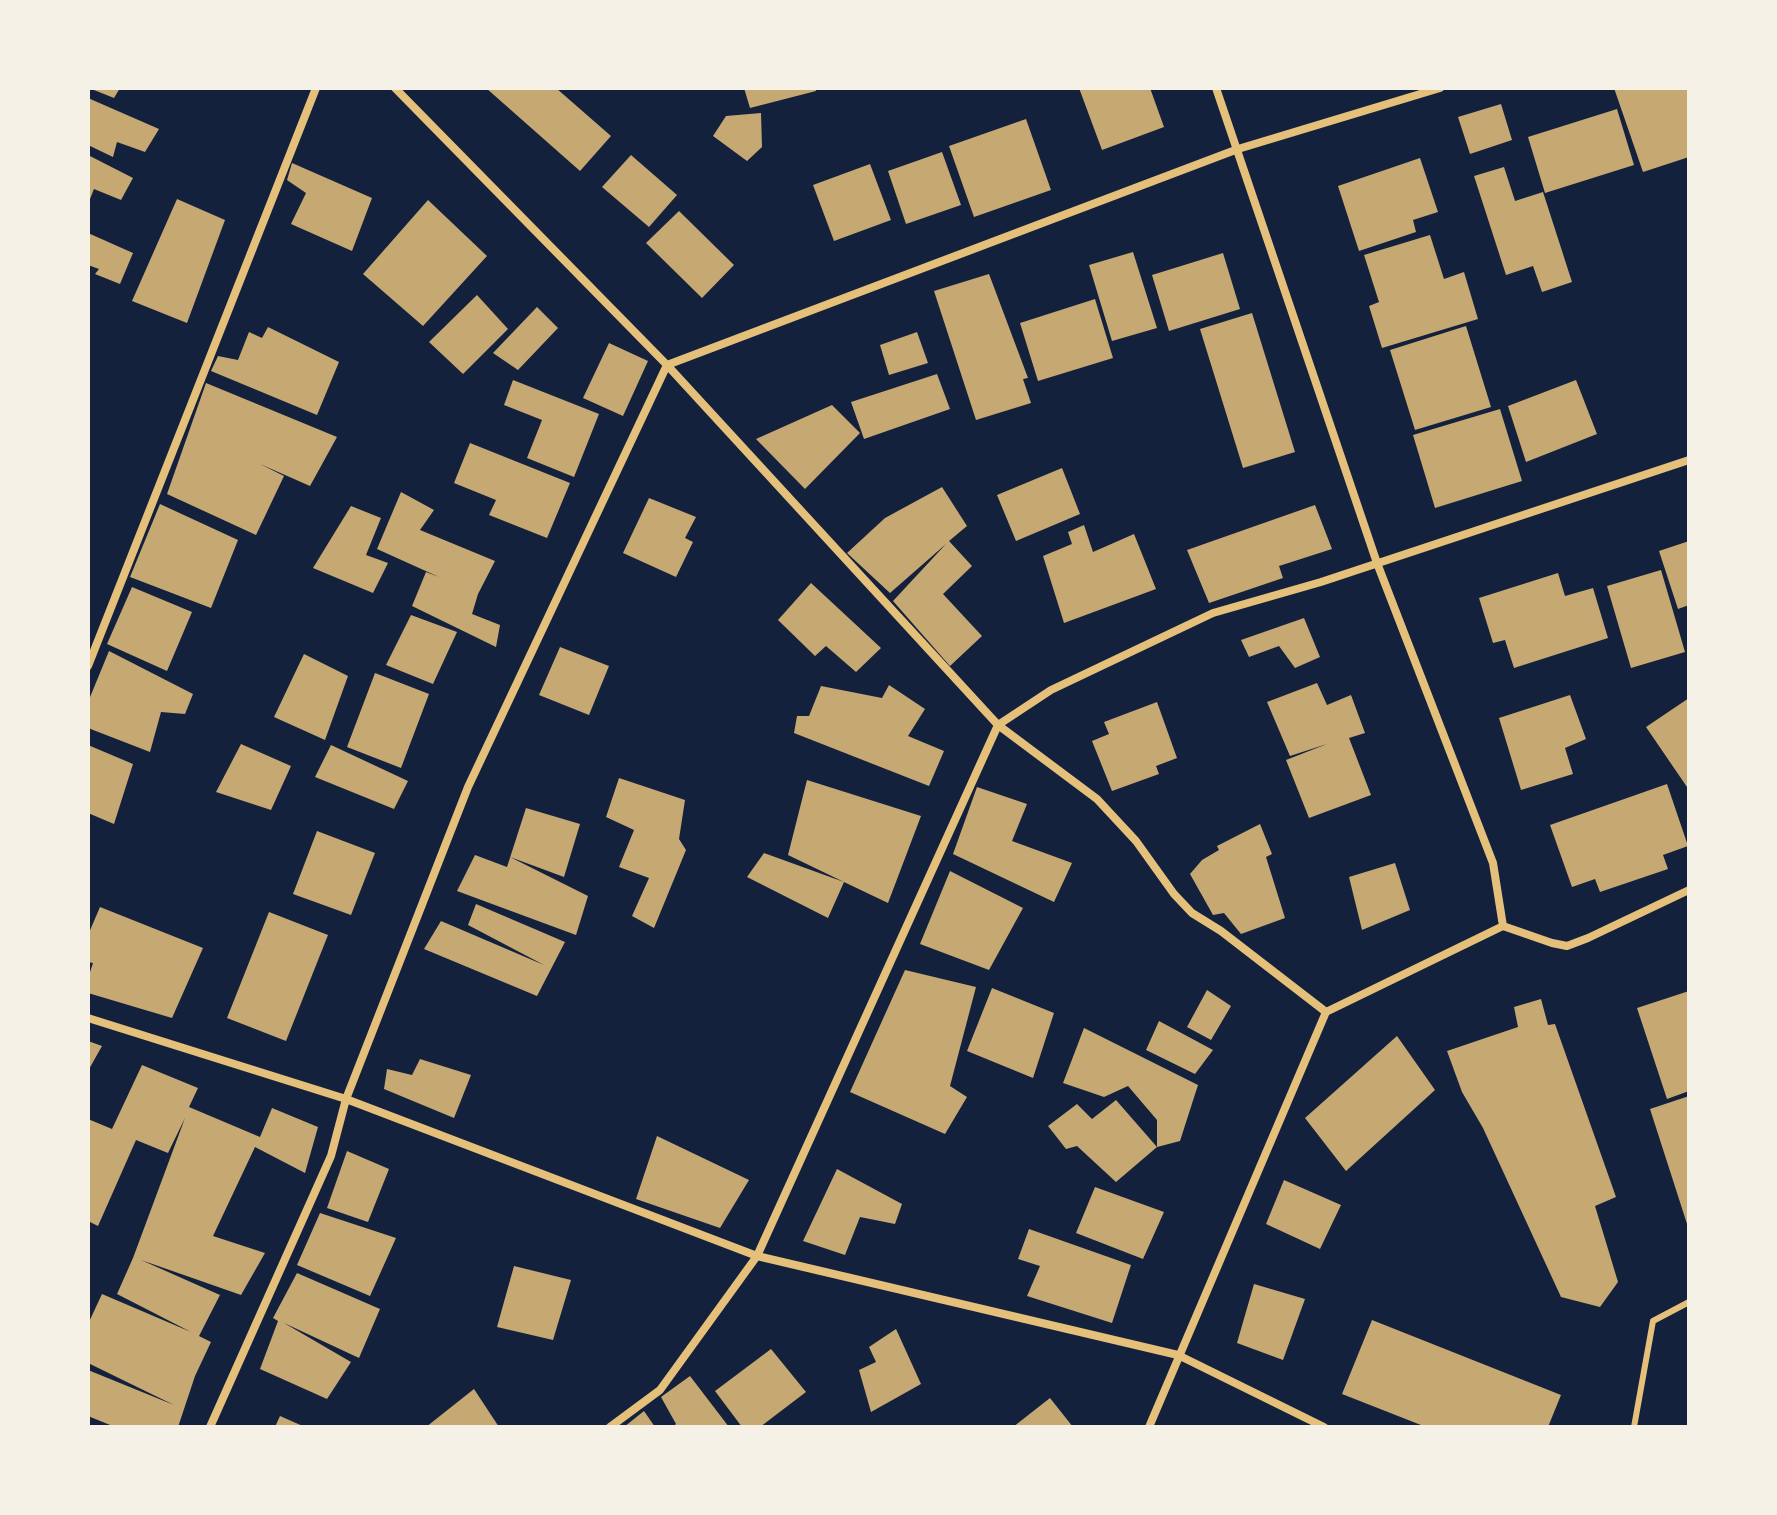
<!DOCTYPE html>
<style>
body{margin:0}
#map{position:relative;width:1777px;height:1515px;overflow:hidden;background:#14213d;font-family:Barlow,sans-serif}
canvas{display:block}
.frame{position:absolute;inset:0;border:90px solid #f6f1e7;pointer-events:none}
</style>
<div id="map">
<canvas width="1777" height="1515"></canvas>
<div class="frame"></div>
</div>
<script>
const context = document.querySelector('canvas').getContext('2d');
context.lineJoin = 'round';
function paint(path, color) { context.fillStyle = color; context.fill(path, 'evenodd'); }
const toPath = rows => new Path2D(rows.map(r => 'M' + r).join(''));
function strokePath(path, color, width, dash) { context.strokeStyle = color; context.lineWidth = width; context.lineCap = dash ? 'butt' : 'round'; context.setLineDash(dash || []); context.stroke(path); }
paint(toPath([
 [89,88,120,88,114,98],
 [486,88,556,88,611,136,580,171],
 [744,88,815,88,816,91,750,108],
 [1079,88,1150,88,1164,127,1102,150],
 [1614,88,1689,88,1689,157,1643,172],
 [88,98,159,129,145,152,117,142,113,157,88,145],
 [1501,104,1512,140,1470,154,1458,117],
 [1617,109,1634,165,1545,193,1528,137],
 [761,113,762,147,747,161,713,136,726,116],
 [1026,119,1051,190,974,217,949,146],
 [942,152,961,205,906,224,888,171],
 [88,155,133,178,121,200,94,189,88,204],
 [631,155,677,195,649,227,602,187],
 [1420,158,1438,212,1413,220,1416,232,1359,251,1338,186],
 [292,163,372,198,352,251,291,224,306,193,287,180],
 [870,164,891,220,834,241,813,185],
 [1504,167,1515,201,1543,192,1572,282,1542,292,1533,266,1506,275,1474,176],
 [177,199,225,220,187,323,132,301],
 [428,200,487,256,423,326,363,274],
 [679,211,734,265,702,298,646,243],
 [88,233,133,253,120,284,95,274,99,269,88,265],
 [1430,235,1444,279,1464,272,1478,319,1382,348,1369,306,1379,302,1364,255],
 [1133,252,1157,328,1112,341,1089,265],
 [1223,253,1240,309,1169,331,1152,275],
 [989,274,1028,378,1023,379,1031,403,976,420,934,291],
 [477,295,508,329,463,374,429,342],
 [1095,299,1113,358,1038,381,1020,323],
 [537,307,558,328,518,370,493,353],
 [1252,313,1295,452,1243,468,1200,329],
 [1466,326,1491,407,1415,430,1390,350],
 [268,327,339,362,317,415,211,371,218,356,238,360,249,332,262,338],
 [917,332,928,363,889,375,880,345],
 [609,343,648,361,623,416,583,398],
 [937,374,950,409,864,439,851,402],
 [513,380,599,414,574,477,527,458,542,420,504,405],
 [1576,380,1597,434,1526,462,1508,406],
 [206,383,337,437,310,486,260,464,284,476,256,535,167,494],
 [832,405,860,433,805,489,756,439],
 [1500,409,1522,481,1435,508,1413,435],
 [470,443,570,483,547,538,489,515,496,500,454,483],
 [1062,468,1080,514,1016,541,997,495],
 [942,487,967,526,949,541,972,566,943,594,982,636,950,666,893,601,946,544,890,593,847,553,885,518],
 [401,492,434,510,420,530,495,561,478,594,472,614,500,625,496,647,412,606,426,572,439,577,377,549],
 [649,498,696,517,685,538,693,542,676,577,623,553],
 [160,504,238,540,211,608,130,577],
 [1315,505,1332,549,1279,566,1283,578,1209,603,1187,550],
 [351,506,381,518,366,555,388,563,373,593,313,568],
 [1084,525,1093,552,1134,534,1156,589,1064,623,1043,556,1072,544,1068,532],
 [1689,541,1689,605,1678,609,1659,551],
 [1661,570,1685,652,1631,668,1607,586],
 [1558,573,1565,596,1593,588,1608,638,1514,668,1505,640,1493,643,1479,598],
 [811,583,881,648,856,672,826,646,815,656,778,620],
 [132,587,192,612,167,671,107,644],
 [411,615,457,632,433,684,386,665],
 [1304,618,1320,657,1295,668,1279,646,1249,657,1241,640],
 [560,647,609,666,589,715,539,695],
 [109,651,193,694,185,714,161,712,150,752,88,728,88,702],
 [304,654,348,676,325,740,274,717],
 [375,673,429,694,401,768,347,747],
 [1317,683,1327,705,1351,695,1365,733,1349,738,1371,795,1309,818,1286,760,1327,744,1290,756,1267,702],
 [889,685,925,709,908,736,944,751,929,786,794,733,797,716,809,716,821,686,882,698],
 [1570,695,1586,739,1565,748,1573,774,1521,790,1499,718],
 [1689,698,1689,786,1687,787,1646,727],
 [1157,702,1177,758,1156,766,1159,774,1112,791,1092,741,1109,734,1104,722],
 [241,744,291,766,271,810,216,792],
 [88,745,133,764,114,824,88,813],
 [331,745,408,781,394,809,315,777],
 [619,778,685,800,679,839,686,850,654,928,632,916,649,878,619,867,634,830,606,817],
 [807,780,921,816,888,903,844,882,828,918,747,877,764,853,844,882,788,855],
 [1667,784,1688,846,1663,855,1668,869,1600,892,1595,879,1572,887,1550,825],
 [977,787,1027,804,1012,841,1072,863,1054,902,953,854],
 [526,808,580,824,564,877,510,857,588,896,576,935,457,891,475,855,507,867],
 [1260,824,1272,854,1266,857,1285,918,1241,934,1224,913,1213,915,1190,874,1202,860,1219,850,1217,846],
 [317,831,375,853,351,915,293,894],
 [1395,863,1410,910,1362,930,1349,877],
 [950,871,1023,908,989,970,920,944],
 [476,904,565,942,537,996,424,949,441,921,544,965,468,925],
 [100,907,203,948,172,1018,88,993,88,978,93,963,88,962,88,935],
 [269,912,328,935,286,1041,227,1018],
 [905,970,976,987,950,1086,967,1097,945,1134,850,1092],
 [992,988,1054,1013,1033,1078,967,1051],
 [1207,990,1231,1006,1211,1040,1187,1027],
 [1689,991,1689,1091,1667,1099,1637,1008],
 [1541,999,1548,1025,1555,1024,1616,1197,1595,1206,1618,1282,1600,1307,1561,1297,1483,1128,1462,1092,1447,1051,1518,1027,1514,1007],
 [1159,1021,1213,1050,1195,1074,1146,1050],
 [1084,1028,1198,1085,1180,1141,1157,1147,1157,1120,1128,1086,1104,1097,1063,1083],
 [1397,1036,1435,1090,1346,1171,1305,1118],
 [88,1041,102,1046,88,1071],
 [420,1059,471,1075,454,1118,384,1089,387,1069,412,1075],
 [142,1065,198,1088,189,1107,260,1137,272,1108,318,1127,305,1173,255,1147,213,1236,265,1253,241,1295,141,1260,220,1295,199,1336,211,1342,195,1376,178,1427,115,1427,88,1416,88,1370,174,1405,88,1363,88,1324,102,1294,191,1332,117,1294,133,1258,185,1118,168,1153,136,1140,98,1226,88,1221,88,1119,112,1129],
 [1689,1096,1689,1227,1688,1227,1650,1109],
 [1116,1100,1157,1147,1116,1182,1077,1146,1066,1149,1048,1126,1077,1104,1092,1119],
 [657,1136,749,1180,720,1228,636,1199],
 [347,1151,389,1169,368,1222,327,1208],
 [837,1169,902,1204,895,1224,860,1217,845,1255,803,1241],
 [1284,1180,1341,1205,1320,1249,1266,1224],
 [1095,1187,1164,1212,1143,1259,1076,1233],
 [320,1213,396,1238,370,1296,297,1265],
 [1029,1229,1131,1265,1112,1323,1027,1296,1040,1266,1018,1259],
 [514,1266,571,1280,553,1340,497,1327],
 [297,1273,380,1309,359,1358,284,1323,351,1362,327,1399,260,1369,278,1321,273,1318],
 [1254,1284,1305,1299,1283,1360,1237,1343],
 [1372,1320,1561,1395,1548,1427,1426,1427,1342,1394],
 [896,1329,921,1384,871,1412,859,1370,876,1362,869,1347],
 [771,1349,806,1392,760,1427,742,1427,715,1391],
 [690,1376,729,1427,673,1427,676,1424,661,1397],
 [474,1389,499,1427,426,1427],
 [1050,1398,1073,1427,1013,1427],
 [644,1411,655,1427,624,1427],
 [280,1416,305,1427,275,1427]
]), '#c6a872');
strokePath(toPath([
 [1634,1427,1653,1321,1689,1302]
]), '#e5c07b', 6);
strokePath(toPath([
 [395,88,667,365,998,725,1097,799,1136,841,1174,894,1192,913,1221,931,1326,1012],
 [1216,88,1377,563,1493,863,1503,926],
 [88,666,316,88],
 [1326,1012,1503,926,1552,943,1567,946,1588,938,1689,890],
 [88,1018,346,1099,757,1256,1178,1355,1324,1427],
 [210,1427,331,1156,346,1099,468,787,667,365,1238,149,1440,88],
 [610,1427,660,1390,757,1256,998,725,1051,690,1213,613,1321,582,1689,460],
 [1149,1427,1326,1012]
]), '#e5c07b', 8);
</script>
